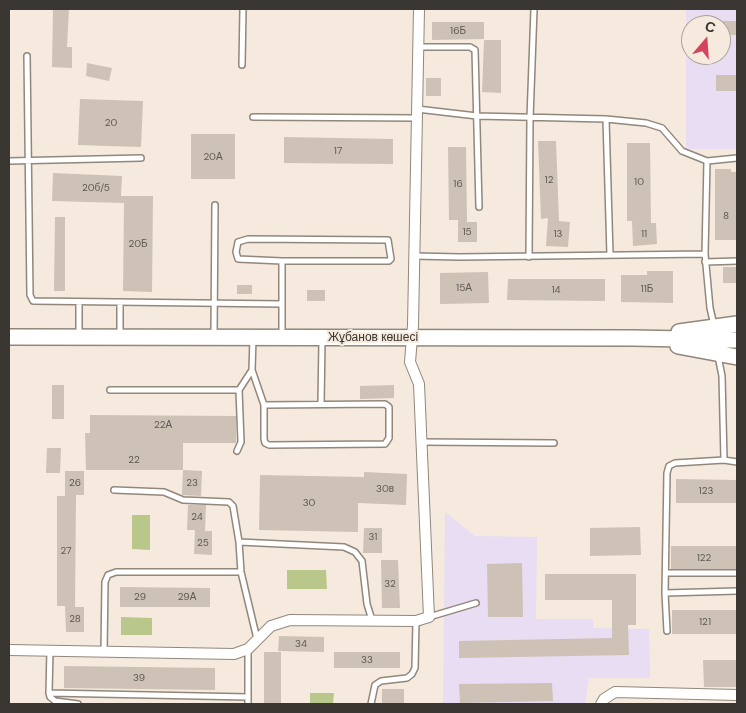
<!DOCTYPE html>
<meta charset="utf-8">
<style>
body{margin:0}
#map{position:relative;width:746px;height:713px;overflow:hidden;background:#f5eadd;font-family:"DM Sans",sans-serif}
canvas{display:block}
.frame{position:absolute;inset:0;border:10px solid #3a3631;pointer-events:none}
.north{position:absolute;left:681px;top:15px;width:50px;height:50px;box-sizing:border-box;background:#f5eadd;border:1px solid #aaa298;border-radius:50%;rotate:18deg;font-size:14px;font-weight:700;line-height:20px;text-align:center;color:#3a3631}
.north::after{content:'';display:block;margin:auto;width:18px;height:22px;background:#d5445e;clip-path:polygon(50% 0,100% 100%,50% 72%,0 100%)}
</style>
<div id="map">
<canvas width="746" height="713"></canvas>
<div class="frame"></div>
<div class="north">С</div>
</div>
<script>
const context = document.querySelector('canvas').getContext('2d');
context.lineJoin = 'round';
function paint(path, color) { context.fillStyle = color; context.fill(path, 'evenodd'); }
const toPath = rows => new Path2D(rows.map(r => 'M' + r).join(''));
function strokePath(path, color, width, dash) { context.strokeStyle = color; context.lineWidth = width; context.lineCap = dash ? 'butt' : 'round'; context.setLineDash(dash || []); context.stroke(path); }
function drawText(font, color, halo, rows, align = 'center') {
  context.font = font + ' "DM Sans",sans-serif'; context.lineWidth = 4; context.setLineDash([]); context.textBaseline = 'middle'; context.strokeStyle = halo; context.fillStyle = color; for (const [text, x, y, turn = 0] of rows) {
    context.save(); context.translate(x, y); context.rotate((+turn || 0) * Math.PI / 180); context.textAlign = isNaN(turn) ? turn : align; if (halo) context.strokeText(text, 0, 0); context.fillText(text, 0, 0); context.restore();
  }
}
paint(toPath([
 [686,9,737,9,737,149,686,149],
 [691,25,721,25,721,55,691,55],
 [445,512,475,536,537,537,536,619,593,619,593,628,649,629,650,678,589,678,585,704,443,704]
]), '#e8ddf2');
paint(toPath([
 [132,515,150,515,150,550,132,549],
 [287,570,326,570,327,589,287,589],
 [121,617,152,618,152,635,121,635],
 [310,693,334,693,333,704,310,704]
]), '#bac78a');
paint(toPath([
 [53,9,69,9,67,47,72,47,72,68,52,67],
 [721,21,737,21,737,35,721,35],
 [432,22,484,22,484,39,432,40],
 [484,40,501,40,501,93,482,92],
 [87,63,112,68,109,81,86,76],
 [716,75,737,75,737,91,716,91],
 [426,78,441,78,441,96,426,96],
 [80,99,143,101,141,147,78,145],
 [191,134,235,134,235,179,191,179],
 [284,137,393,139,393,164,284,163],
 [538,141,556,141,559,221,570,222,568,247,546,246,548,218,541,219],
 [627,143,650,143,651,223,656,223,657,244,633,246,632,221,627,221],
 [448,147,466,147,467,222,477,222,477,242,458,242,458,220,449,220],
 [715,169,731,169,731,172,737,172,737,240,715,240],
 [53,173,122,176,121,196,153,196,152,292,123,291,124,203,52,201],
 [55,217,65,217,65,291,54,291],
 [723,267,737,267,737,283,723,283],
 [647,271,673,271,673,303,621,302,621,275,647,275],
 [488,272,489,303,440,304,440,273],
 [508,279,605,279,605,301,507,300],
 [237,285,252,285,252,294,237,294],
 [307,290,325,290,325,301,307,301],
 [52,385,64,385,64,419,52,419],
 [394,385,394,398,360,399,360,386],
 [90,415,236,416,236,443,183,443,183,470,86,470,85,433,90,433],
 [47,448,61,448,60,473,46,473],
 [183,470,202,471,201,496,182,495],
 [65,471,84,471,84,495,76,495,75,607,84,607,84,632,66,632,65,606,57,606,57,496,65,496],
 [364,472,407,474,406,505,358,503,358,532,259,530,260,475,364,477],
 [676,479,737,480,737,503,676,503],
 [188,505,206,505,205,531,212,531,212,555,194,554,195,530,187,530],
 [640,527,641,555,590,556,590,528],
 [364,528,382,528,382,553,363,553],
 [671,546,737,546,737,569,671,569],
 [381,560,398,560,400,608,382,608],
 [522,563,523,617,488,617,487,564],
 [545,574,636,574,636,625,628,625,629,655,459,658,459,641,612,638,612,600,545,600],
 [120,587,210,588,210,607,120,607],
 [672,610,737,610,737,634,672,634],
 [279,636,324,637,324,652,278,651],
 [264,652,281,652,281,704,264,704],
 [334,652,400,652,400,668,334,668],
 [703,660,737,660,737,687,704,687],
 [64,666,215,668,215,690,64,688],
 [552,683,553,701,460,703,459,684],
 [382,689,404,689,404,704,382,704]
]), '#cdc2b5');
const lane = toPath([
 [418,47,470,47,475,50,479,207],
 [27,56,30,295,33,301,282,304],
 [242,65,243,9],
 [417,109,477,116,606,119,646,123,662,128,682,151,707,161,737,158],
 [253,117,416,118],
 [606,119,610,255],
 [9,161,141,158],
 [707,161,705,254,710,308,714,325],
 [414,256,460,257,705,254],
 [529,257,530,118,534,9],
 [705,262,737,261],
 [120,302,120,334],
 [79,303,79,334],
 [214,335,215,205],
 [282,336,282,261,389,261,391,259,388,240,248,239,238,242,236,252,238,259,282,261],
 [253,338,252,370,264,405,264,439,265,443,269,445,385,444,389,438,389,407,385,404,264,405],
 [718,356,722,376,724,460],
 [110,390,239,390],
 [321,404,322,340],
 [422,442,554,443],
 [237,451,241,442,239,390,252,370],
 [114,490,164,492,183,500,229,502,233,506,239,542,241,572,257,639],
 [239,542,344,547,355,552,362,561,367,604,372,620],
 [666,573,737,573],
 [665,593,737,591],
 [429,617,476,603],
 [667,631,665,593,667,473,669,466,675,463,724,460,737,462],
 [50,650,49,693,50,697,55,701,78,704],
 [104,652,105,582,108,575,116,572,241,572],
 [49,693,248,697],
 [248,704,248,650],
 [371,704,375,685,381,681,407,678,412,674,415,668,416,621]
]);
const street = toPath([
 [9,650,234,654,248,649,271,626,290,620,416,621,429,617,419,384,410,362,413,325,419,9],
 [601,704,604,699,615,692,737,695]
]);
const secondary = toPath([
 [679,332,737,324],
 [9,337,633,338,737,340],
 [678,346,737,357]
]);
strokePath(lane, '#91877b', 8);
strokePath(street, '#91877b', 12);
strokePath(secondary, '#91877b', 18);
strokePath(lane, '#fff', 5);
strokePath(street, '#fff', 10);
strokePath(secondary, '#fff', 15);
drawText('10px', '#5f5952', null, [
 ["16Б",458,31],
 ["20",111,123],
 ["17",338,151],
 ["20А",213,157],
 ["12",549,180],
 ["10",639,182],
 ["16",458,184],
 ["20б/5",96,188],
 ["8",726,216],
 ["15",467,232],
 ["13",558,234],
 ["11",644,234],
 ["20Б",138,244],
 ["15А",464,288],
 ["11Б",647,289],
 ["14",556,290],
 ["22А",163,425],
 ["22",134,460],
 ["26",75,483],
 ["23",192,483],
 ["30в",385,489],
 ["123",706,491],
 ["30",309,503],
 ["24",197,517],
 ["31",373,537],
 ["25",203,543],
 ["27",66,551],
 ["122",704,558],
 ["32",390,584],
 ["29",140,597],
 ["29А",187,597],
 ["28",75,619],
 ["121",705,622],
 ["34",301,644],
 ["33",367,660],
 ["39",139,678]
]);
drawText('12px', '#3a3631', '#f5eadd', [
 ["Жұбанов көшесі",373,338]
]);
</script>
